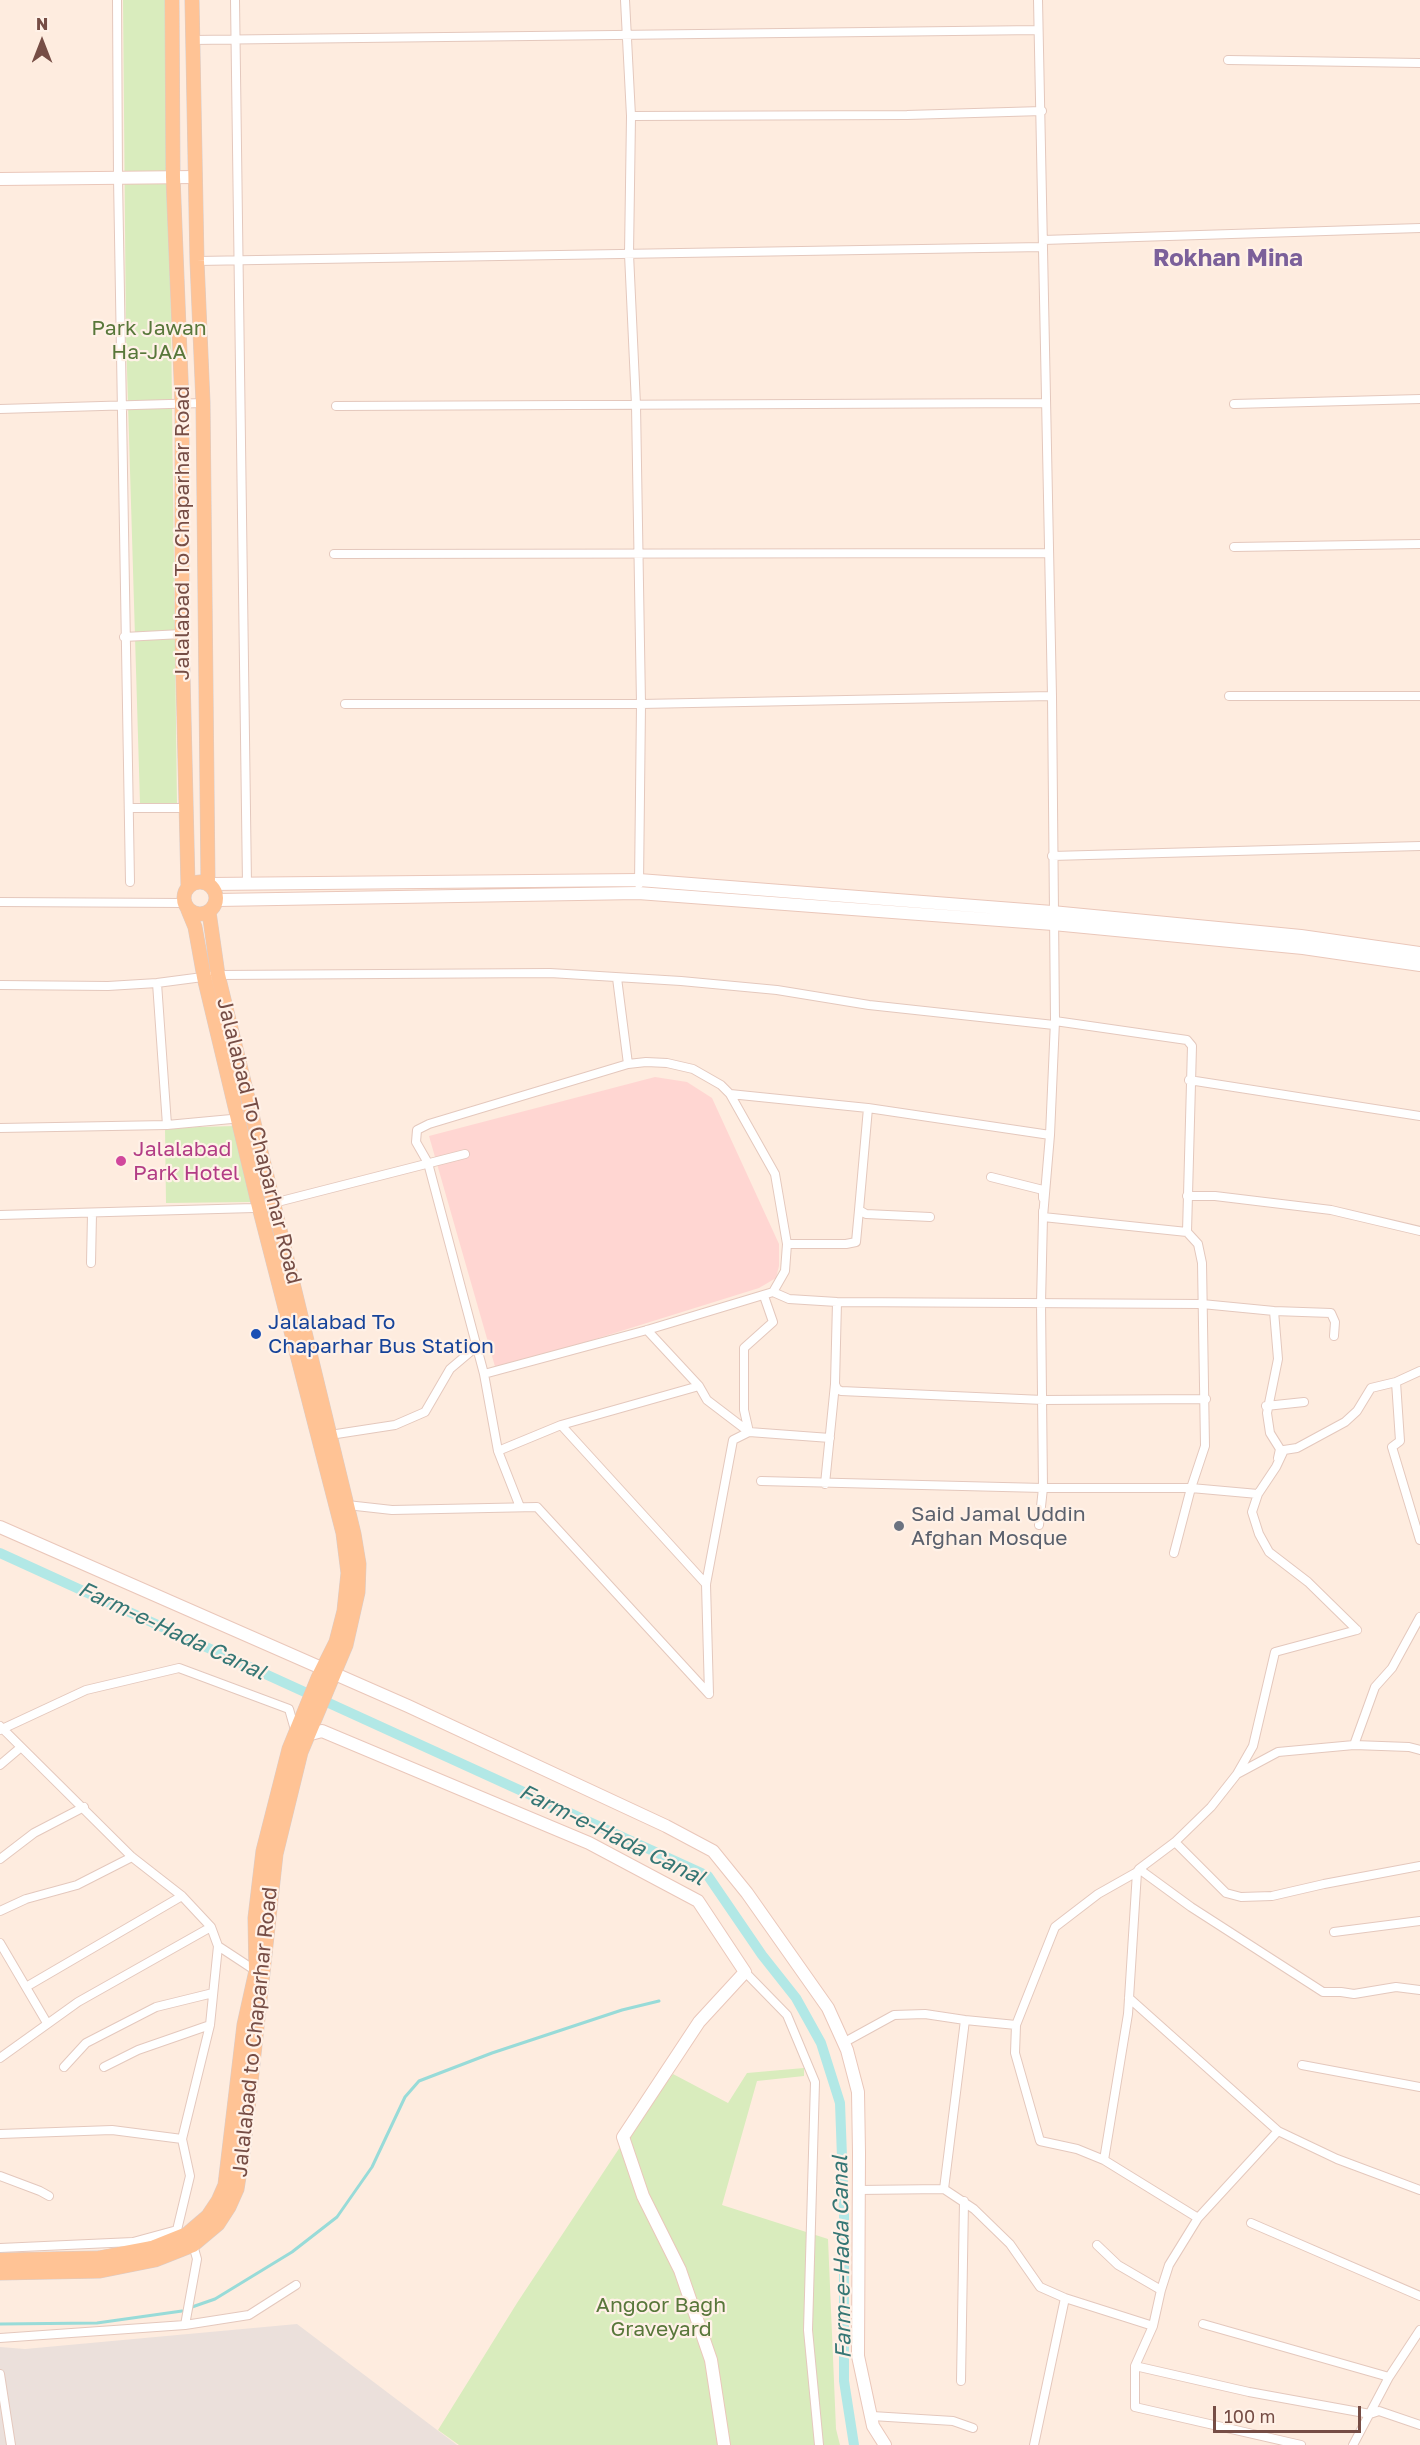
<!DOCTYPE html>
<style>
body{margin:0}
#map{position:relative;width:1420px;height:2445px;overflow:hidden;background:#feecdf;font-family:"Golos Text",sans-serif}
canvas{display:block}
.north{position:absolute;left:12px;top:12px;width:60px;height:60px;-webkit-text-stroke:4px #fff1e7;paint-order:stroke;rotate:0deg;font-size:16px;font-weight:700;line-height:24px;text-align:center;color:#764d45}
.north::after{content:'';display:block;margin:auto;width:21px;height:27px;background:#764d45;clip-path:polygon(50% 0,100% 100%,50% 72%,0 100%)}
.scale{position:absolute;left:1213px;top:2406px;width:148px;height:27px;box-sizing:border-box;border:3px solid #764d45;border-top:0;padding-left:8px;font-size:18px;line-height:21px;white-space:nowrap;color:#764d45;-webkit-text-stroke:4px #fff1e7;paint-order:stroke}
</style>
<div id="map">
<canvas width="1420" height="2445"></canvas>
<div class="north">N</div>
<div class="scale">100 m</div>
</div>
<script>
const context = document.querySelector('canvas').getContext('2d');
context.lineJoin = 'round';
function paint(path, color) { context.fillStyle = color; context.fill(path, 'evenodd'); }
const toPath = rows => new Path2D(rows.map(r => 'M' + r).join(''));
function strokePath(path, color, width, dash) { context.strokeStyle = color; context.lineWidth = width; context.lineCap = dash ? 'butt' : 'round'; context.setLineDash(dash || []); context.stroke(path); }
function drawText(font, color, halo, rows, align = 'center') {
  context.font = font + ' "Golos Text",sans-serif'; context.lineWidth = 4.5; context.setLineDash([]); context.textBaseline = 'middle'; context.strokeStyle = halo; context.fillStyle = color; for (const [text, x, y, turn = 0] of rows) {
    context.save(); context.translate(x, y); context.rotate((+turn || 0) * Math.PI / 180); context.textAlign = isNaN(turn) ? turn : align; if (halo) context.strokeText(text, 0, 0); context.fillText(text, 0, 0); context.restore();
  }
}
paint(toPath([
 [655,1077,687,1082,712,1098,779,1244,779,1266,776,1278,759,1288,496,1370,429,1136]
]), '#ffd6d2');
paint(toPath([
 [297,2324,457,2445,0,2445,0,2347,25,2349]
]), '#ebe0db');
paint(toPath([
 [123,0,167,0,177,805,140,803,126,337],
 [235,1126,251,1202,166,1203,165,1128],
 [804,2068,804,2076,757,2081,722,2205,828,2239,836,2429,840,2445,459,2445,438,2430,517,2303,626,2138,673,2074,728,2103,747,2073]
]), '#d9ecbd');
strokePath(toPath([
 [192,2307,215,2299,292,2252,337,2217,372,2167,405,2097,419,2081,492,2053,622,2010,659,2001],
 [0,2324,97,2323,182,2311]
]), '#98dbd8', 3);
strokePath(toPath([
 [0,1553,708,1876,762,1955,796,1998,821,2043,840,2103,844,2211,844,2381,854,2445]
]), '#b2e8e6', 10);
const street = toPath([
 [117,0,118,178,130,882],
 [235,0,247,884],
 [625,0,631,116,629,254,636,405,641,704,639,884],
 [1038,0,1052,696,1055,1021,1187,1040,1192,1046,1187,1232,1198,1244,1202,1263,1205,1446,1191,1488,1174,1553],
 [192,40,1038,30],
 [1228,60,1420,63],
 [631,116,907,115,1042,111],
 [1043,240,1420,228],
 [197,261,1043,247],
 [1234,404,1420,399],
 [336,406,1046,403],
 [0,409,203,403],
 [1234,547,1420,544],
 [334,554,1049,553],
 [124,637,182,634],
 [1229,696,1420,696],
 [345,704,641,704,1052,696],
 [130,808,186,808],
 [1052,856,1420,846],
 [0,902,184,903],
 [617,978,628,1064],
 [157,983,167,1125],
 [0,985,108,986,157,983,218,975,550,973,681,981,777,990,869,1005,1054,1025],
 [1189,1080,1420,1116],
 [730,1094,721,1085,693,1069,667,1063,646,1062,628,1064,429,1124,417,1130,416,1142,428,1163,484,1374,647,1330,773,1292,789,1299,837,1302,1202,1304,1274,1311,1331,1313,1335,1322,1334,1336],
 [0,1128,167,1125,253,1117],
 [991,1177,1043,1190,1043,1198],
 [1187,1196,1215,1196,1331,1210,1420,1231],
 [859,1210,868,1108],
 [1043,1211,1043,1217,1187,1232],
 [0,1215,254,1208,465,1154],
 [787,1244,846,1244,856,1242,859,1210,866,1214,930,1217],
 [91,1263,92,1214],
 [773,1292,785,1271,787,1244,775,1174,730,1094,868,1108,1050,1135],
 [837,1302,835,1384,837,1389,841,1391,1043,1400,1206,1399],
 [1274,1311,1278,1359,1267,1413,1270,1433,1280,1449,1278,1458],
 [647,1330,699,1386,707,1400,749,1432,830,1438],
 [484,1374,498,1451,520,1507],
 [1396,1382,1400,1441,1392,1447,1420,1540],
 [1266,1406,1304,1402],
 [561,1425,699,1386],
 [330,1435,395,1425,425,1412,450,1369,476,1347],
 [498,1451,561,1425,706,1584],
 [761,1481,1043,1488,1191,1488,1258,1494],
 [825,1484,835,1384],
 [347,1505,392,1510,537,1507,709,1694],
 [1039,1525,1043,1488,1041,1303,1043,1217,1050,1135,1055,1021],
 [1357,1630,1308,1582,1269,1552,1259,1534,1252,1512,1258,1494,1276,1467,1284,1450,1297,1448,1345,1422,1357,1411,1371,1388,1396,1382,1420,1371],
 [709,1694,706,1584,733,1440,749,1432,744,1410,744,1348,773,1322,764,1296],
 [0,1726,132,1857,182,1896,211,1927,218,1946,256,1971],
 [0,1730,86,1690,179,1668,289,1709,295,1730],
 [1354,1745,1375,1687,1392,1668,1420,1617],
 [0,1765,20,1748],
 [1237,1774,1253,1746,1275,1652,1357,1630],
 [1175,1842,1226,1893,1241,1897,1272,1896,1324,1884,1420,1866],
 [0,1859,34,1833,84,1807],
 [1139,1869,1191,1907,1323,1992,1341,1992,1354,1994,1396,1987,1420,1990],
 [0,1911,26,1899,77,1885,132,1857],
 [1334,1932,1420,1921],
 [0,1943,47,2023],
 [745,1972,787,2015,815,2082,808,2330,819,2445],
 [26,1987,182,1896],
 [1129,1998,1278,2131,1337,2159,1420,2190],
 [1016,2025,1055,1927,1098,1894,1137,1872,1139,1869,1175,1842,1211,1807,1237,1774,1278,1752,1354,1745,1409,1747,1420,1750],
 [843,2043,894,2015,925,2014,965,2020,1016,2025,1015,2053,1040,2141,1077,2149,1104,2160,1198,2218],
 [0,2058,78,2002,211,1927],
 [1302,2065,1420,2087],
 [64,2067,86,2043,156,2007,213,1993],
 [104,2067,138,2050,210,2025],
 [0,2134,112,2130,182,2139],
 [1104,2160,1128,2014,1137,1872],
 [0,2176,40,2191,49,2196],
 [944,2189,965,2020],
 [858,2190,944,2189,974,2209,1010,2244,1040,2287,1065,2298,1153,2326,1135,2366,1135,2407,1301,2445],
 [1251,2223,1420,2296],
 [1097,2245,1118,2265,1161,2290],
 [0,2248,133,2242,177,2230,190,2176,182,2139,210,2025,218,1946],
 [1203,2324,1389,2377],
 [185,2325,197,2259,193,2245],
 [1153,2326,1161,2290,1169,2265,1198,2218,1278,2131],
 [0,2338,185,2325,249,2315,296,2285],
 [1135,2366,1249,2392,1370,2414,1379,2411,1420,2425],
 [0,2374,11,2445],
 [961,2381,964,2201],
 [872,2416,953,2421,973,2428],
 [1034,2445,1065,2298],
 [1353,2445,1389,2377,1420,2330]
]);
const secondary = toPath([
 [0,179,195,177],
 [210,884,639,880,1052,912,1301,936,1420,953],
 [217,900,638,893,1053,924,1303,948,1420,965],
 [0,1527,408,1706,666,1826,713,1851,747,1893,828,2008,847,2050,858,2092,859,2153,858,2356,873,2426,885,2445],
 [302,1733,307,1735,322,1731,589,1843,698,1901,745,1972,699,2022,623,2137,643,2196,680,2270,711,2360,724,2445]
]);
const primary = toPath([
 [172,0,173,177,182,404,182,634,188,886],
 [192,0,197,261,203,403,208,883],
 '184 898a16 16 0 1 1 32 0a16 16 0 1 1-32 0Z',
 [0,2260,99,2258,152,2248,187,2234,208,2216,218,2201,225,2185,244,2025,256,1971,255,1918,263,1851,289,1749,318,1678,336,1642,344,1611,348,1573,343,1533,259,1207,204,977,195,927,188,910],
 [0,2273,100,2271,155,2260,193,2245,218,2224,229,2207,237,2189,244,2145,276,1854,301,1752,346,1645,358,1592,359,1564,354,1534,218,975,209,912]
]);
strokePath(street, '#e4c8bd', 10);
strokePath(secondary, '#eac7ba', 14);
strokePath(primary, '#d9cdcb', 15);
strokePath(street, '#fff', 8);
strokePath(secondary, '#fff', 12);
strokePath(primary, '#ffc395', 14);
for (const [x, y, r, color] of [
 [121,1161,6,"#d1479c"],
 [256,1334,6,"#1a4fb4"],
 [899,1526,6,"#6b7280"]
]) { const dot = new Path2D(); dot.arc(x, y, r, 0, 2 * Math.PI); context.fillStyle = color; context.fill(dot); strokePath(dot, '#fff1e7', 2); }
drawText('21px', '#58773a', '#fff1e7', [
 ["Park Jawan",149,328],
 ["Ha-JAA",149,352],
 ["Angoor Bagh",661,2305],
 ["Graveyard",661,2329]
]);
drawText('21px', '#764d45', '#fff1e7', [
 ["Jalalabad To Chaparhar Road",182,533,-90],
 ["Jalalabad To Chaparhar Road",259,1141,76],
 ["Jalalabad to Chaparhar Road",255,2032,-84]
]);
drawText('21px', '#b23c85', '#fff1e7', [
 ["Jalalabad",133,1149],
 ["Park Hotel",133,1173]
], 'left');
drawText('21px', '#164399', '#fff1e7', [
 ["Jalalabad To",268,1322],
 ["Chaparhar Bus Station",268,1346]
], 'left');
drawText('21px', '#5b616d', '#fff1e7', [
 ["Said Jamal Uddin",911,1514],
 ["Afghan Mosque",911,1538]
], 'left');
drawText('italic 22px', '#357674', '#fff1e7', [
 ["Farm-e-Hada Canal",172,1631,25],
 ["Farm-e-Hada Canal",612,1835,26],
 ["Farm-e-Hada Canal",842,2257,-91]
]);
drawText('bold 24px', '#7b609a', '#fff1e7', [
 ["Rokhan Mina",1228,258]
]);
</script>
